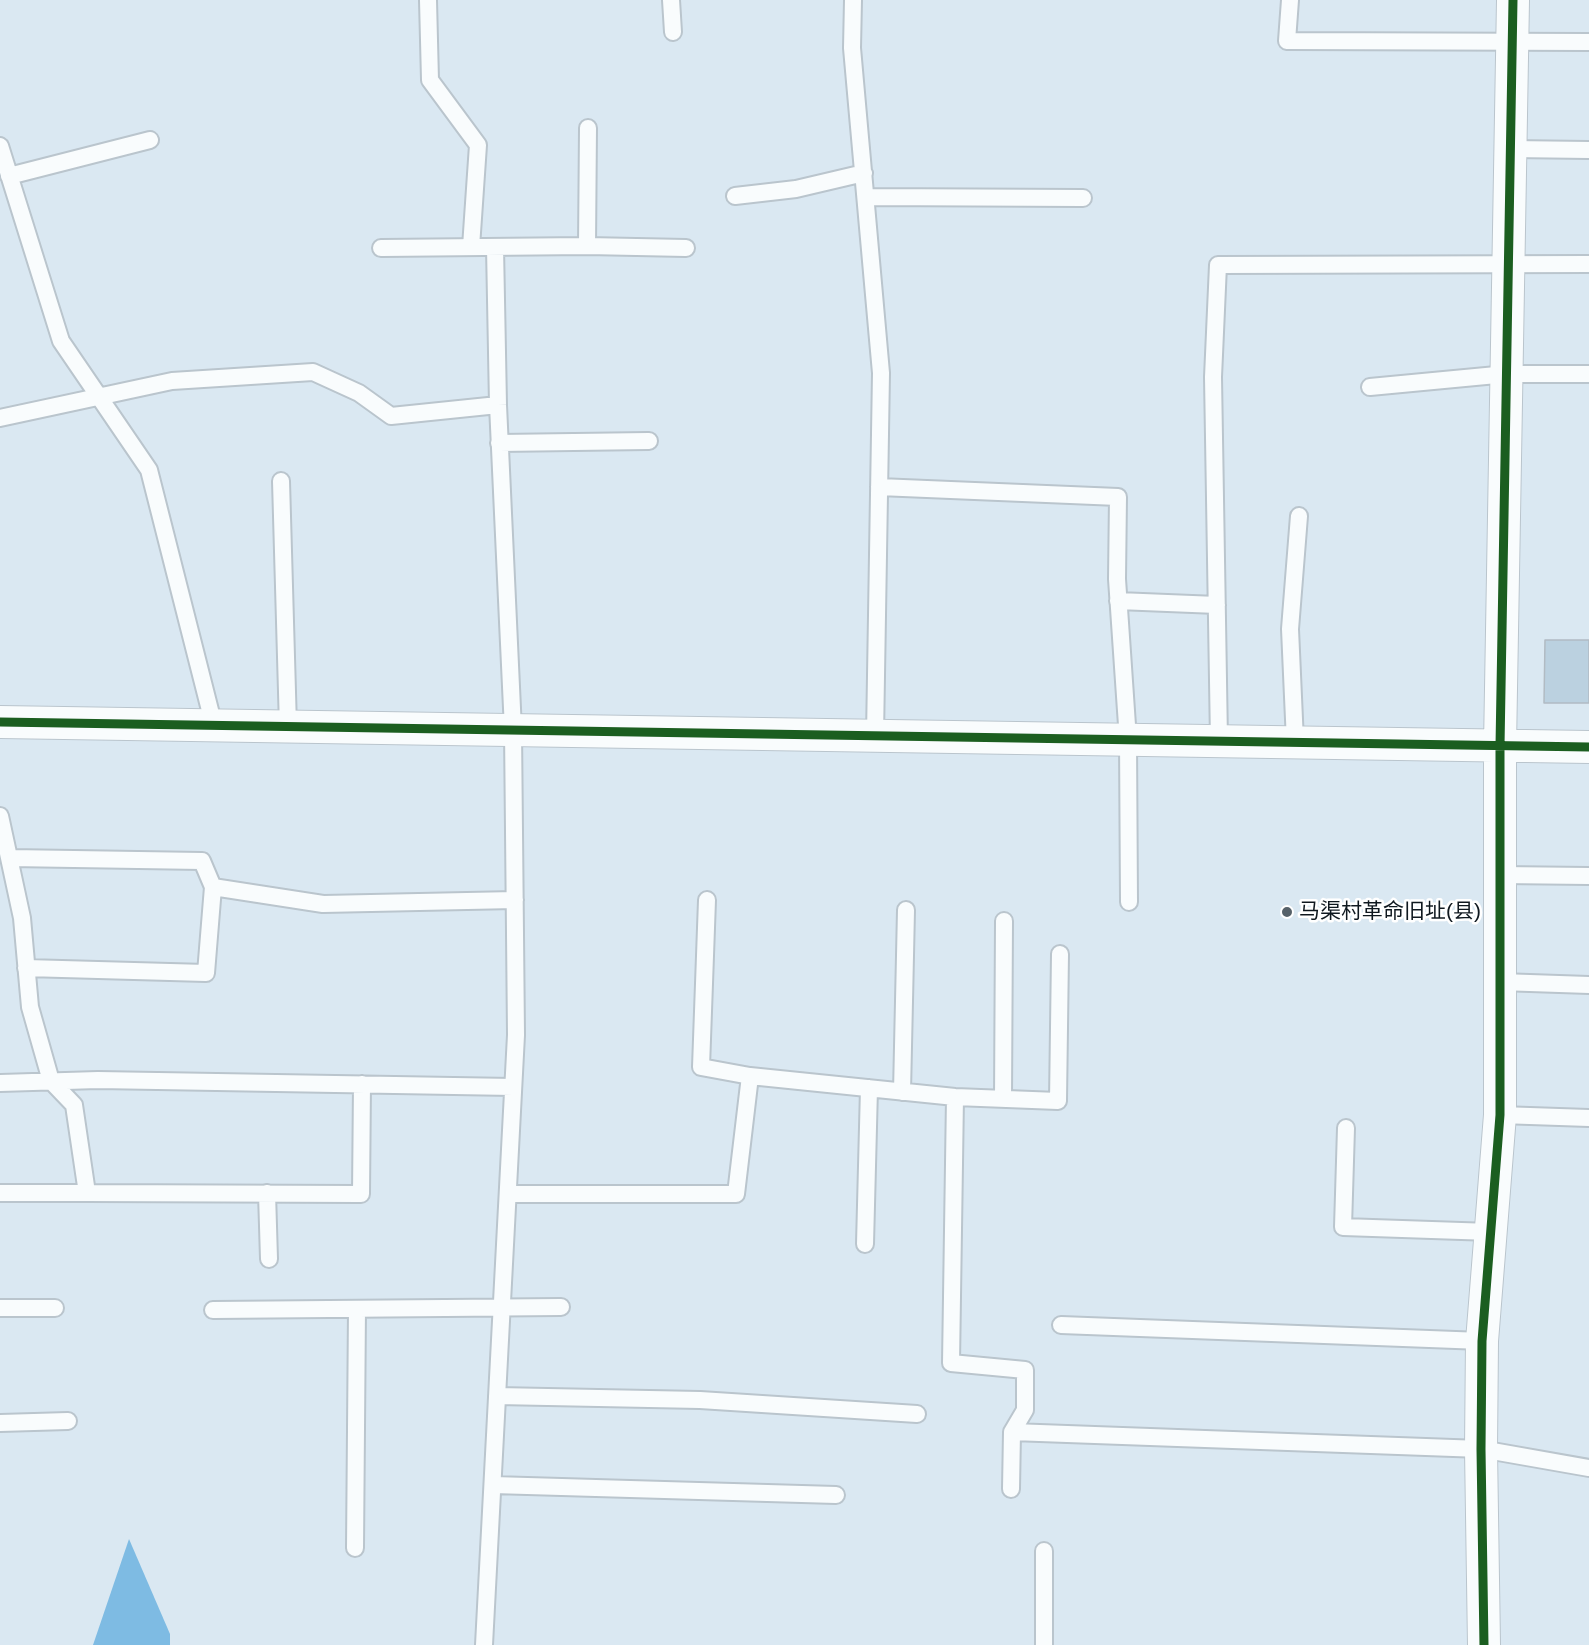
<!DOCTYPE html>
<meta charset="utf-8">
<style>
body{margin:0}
canvas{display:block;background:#dae8f2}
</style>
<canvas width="1589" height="1645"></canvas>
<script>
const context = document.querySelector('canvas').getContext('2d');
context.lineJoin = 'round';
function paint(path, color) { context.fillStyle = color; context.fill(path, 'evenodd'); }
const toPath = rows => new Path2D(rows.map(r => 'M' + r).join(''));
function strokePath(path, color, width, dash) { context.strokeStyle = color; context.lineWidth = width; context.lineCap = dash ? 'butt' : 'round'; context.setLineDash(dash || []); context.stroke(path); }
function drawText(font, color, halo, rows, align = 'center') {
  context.font = font + ' Helvetica,"Noto Sans SC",sans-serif'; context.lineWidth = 5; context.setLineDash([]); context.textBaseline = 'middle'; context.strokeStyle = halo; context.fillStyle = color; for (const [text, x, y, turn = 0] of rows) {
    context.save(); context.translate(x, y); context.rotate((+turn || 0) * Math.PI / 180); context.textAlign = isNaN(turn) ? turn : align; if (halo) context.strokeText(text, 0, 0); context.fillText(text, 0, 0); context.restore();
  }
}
paint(toPath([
 [129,1539,170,1634,170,1645,93,1645]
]), '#7ebbe3');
const building = toPath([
 [1545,640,1589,640,1589,703,1544,703,1545,640]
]);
paint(building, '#bbd1e0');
strokePath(building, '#b1bbc3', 1.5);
const service = toPath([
 [428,0,430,80,478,145,471,247],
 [671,0,673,32],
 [853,0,852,48,881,373,875,736],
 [1290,0,1287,41,1589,42],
 [0,146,61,341,149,470,214,726],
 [1511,149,1589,150],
 [9,176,150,140],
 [735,196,796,189,864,173],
 [866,197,1083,198],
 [587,246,686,248],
 [381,248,587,246,588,128],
 [1370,387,1507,374,1589,374],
 [0,418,172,381,313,372,359,393,391,416,498,405],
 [499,443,649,441],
 [281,481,288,727],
 [879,487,1118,497,1117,579,1128,740,1129,902],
 [1118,601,1217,605],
 [1219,741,1213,377,1218,265,1589,264],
 [1295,742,1290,629,1299,516],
 [0,816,22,918,30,1007,51,1081,74,1105,87,1193,361,1194,362,1084],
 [10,858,202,861,213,887],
 [1500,875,1589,876],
 [707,900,701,1067,750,1076],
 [26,968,206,973,213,887,323,904,515,900],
 [1500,982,1589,985],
 [0,1083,98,1080,513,1087],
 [902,1092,906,910],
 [955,1097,951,1363,1025,1370,1025,1410,1012,1432],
 [1003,1099,1004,921],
 [1500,1115,1589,1118],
 [1346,1128,1343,1227,1491,1232],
 [0,1193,87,1193],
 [267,1193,269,1259],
 [508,1194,736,1194,750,1076,955,1097,1058,1101,1060,954],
 [865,1244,869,1088],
 [0,1308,55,1308],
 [213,1310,561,1307],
 [1061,1325,1482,1341],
 [497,1396,700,1400,917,1414],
 [0,1423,68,1421],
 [493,1485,836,1495],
 [1011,1489,1012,1432,1481,1449,1589,1468],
 [355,1548,357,1309],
 [1044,1551,1044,1645],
 [484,1645,516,1035,513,730,498,405,495,247]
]);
const minor = toPath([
 [0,722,1589,747],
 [1484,1645,1481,1449,1482,1341,1500,1115,1500,746,1513,0]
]);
strokePath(service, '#bac5cd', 20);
strokePath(minor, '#bac5cd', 34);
strokePath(service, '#f9fcfd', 16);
strokePath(minor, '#f9fcfd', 32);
strokePath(toPath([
 [0,722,1589,747],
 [1484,1645,1481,1449,1482,1341,1500,1115,1500,746,1513,0]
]), '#1b5e20', 9);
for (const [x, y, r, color] of [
 [1287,912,6,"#566169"]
]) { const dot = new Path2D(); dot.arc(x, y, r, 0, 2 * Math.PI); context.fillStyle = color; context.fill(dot); strokePath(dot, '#fff', 2); }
drawText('21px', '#0f181f', '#fff', [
 ["马渠村革命旧址(县)",1299,912]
], 'left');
</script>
